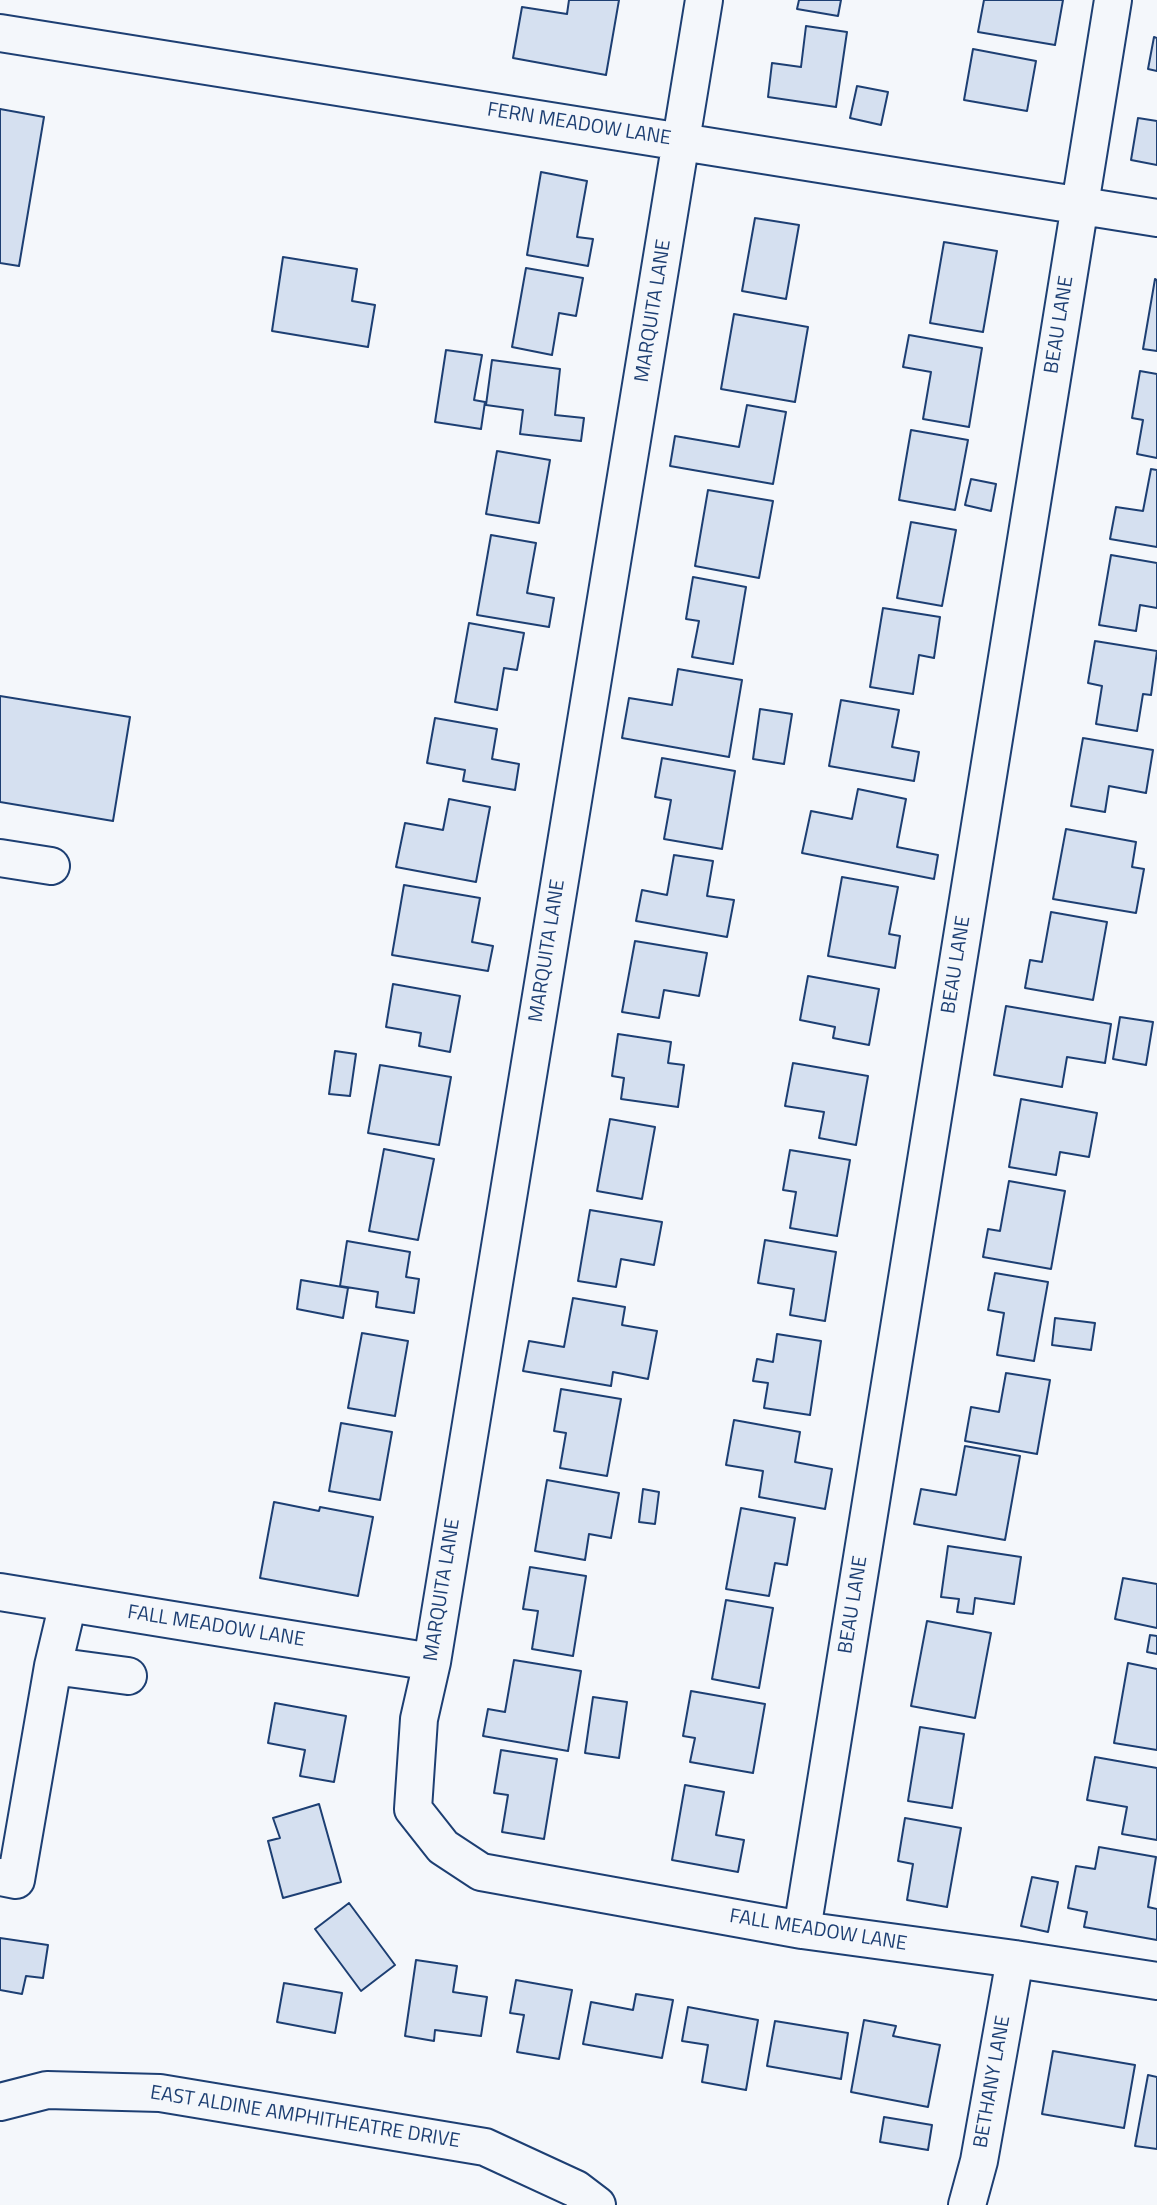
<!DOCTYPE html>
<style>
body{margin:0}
canvas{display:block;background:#f4f7fb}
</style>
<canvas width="1157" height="2205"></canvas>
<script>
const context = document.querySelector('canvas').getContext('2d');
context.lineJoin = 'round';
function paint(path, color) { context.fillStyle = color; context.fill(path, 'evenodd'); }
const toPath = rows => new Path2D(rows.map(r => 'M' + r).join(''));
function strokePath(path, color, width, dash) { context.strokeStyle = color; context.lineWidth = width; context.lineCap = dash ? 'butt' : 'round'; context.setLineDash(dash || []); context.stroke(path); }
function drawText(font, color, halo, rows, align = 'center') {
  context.font = font + ' "Titillium Web",sans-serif'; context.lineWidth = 6; context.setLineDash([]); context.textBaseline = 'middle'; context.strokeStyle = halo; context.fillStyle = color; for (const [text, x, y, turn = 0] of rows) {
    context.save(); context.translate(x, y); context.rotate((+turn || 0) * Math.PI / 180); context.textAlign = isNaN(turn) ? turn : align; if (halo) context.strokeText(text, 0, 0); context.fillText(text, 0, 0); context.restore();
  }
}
const building = toPath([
 [569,0,619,0,606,75,513,58,522,7,567,14,569,0],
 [799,0,841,0,838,16,797,9,799,0],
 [984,0,1063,0,1055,45,978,32,984,0],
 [806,26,847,32,836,107,768,97,772,63,801,67,806,26],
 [1154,37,1157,38,1157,71,1148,69,1154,37],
 [973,49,1036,61,1027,111,964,100,973,49],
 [857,86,888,92,881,125,850,118,857,86],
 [0,109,44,117,19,266,0,263,0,109],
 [1138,118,1157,121,1157,165,1131,160,1138,118],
 [541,172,587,181,577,237,593,239,588,266,527,255,541,172],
 [755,218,799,225,786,299,742,291,755,218],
 [944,242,997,251,983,332,930,323,944,242],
 [283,257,357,269,352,301,375,305,368,347,272,331,283,257],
 [526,268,583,278,576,316,559,313,552,355,512,347,526,268],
 [1155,279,1157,280,1157,351,1143,349,1155,279],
 [734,314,808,327,795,402,721,389,734,314],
 [909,335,982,348,969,427,923,419,931,372,903,367,909,335],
 [446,350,482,355,474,400,485,402,481,429,435,422,446,350],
 [492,360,560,369,555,415,584,418,581,441,520,434,523,410,486,405,492,360],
 [1140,371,1157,374,1157,458,1137,454,1143,420,1132,418,1140,371],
 [747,405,786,412,773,484,670,466,675,436,739,447,747,405],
 [911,430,968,440,955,510,899,500,911,430],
 [497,451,550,460,539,523,486,514,497,451],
 [1151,469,1157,470,1157,547,1110,539,1116,507,1143,511,1151,469],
 [971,479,996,484,991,511,965,505,971,479],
 [708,490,773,501,759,578,695,566,708,490],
 [911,522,956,530,942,606,897,598,911,522],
 [491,535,536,543,527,593,554,598,549,627,477,615,491,535],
 [1111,555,1157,563,1157,608,1140,605,1136,631,1099,625,1111,555],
 [693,577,746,587,733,664,692,657,699,621,686,619,693,577],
 [883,608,940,617,934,658,919,655,913,694,870,687,883,608],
 [469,623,524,633,517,670,504,668,497,710,455,702,469,623],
 [1095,641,1157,651,1151,695,1143,694,1137,731,1096,724,1102,686,1088,683,1095,641],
 [678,669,742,680,729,757,622,738,629,698,672,705,678,669],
 [0,696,130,717,113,821,0,802,0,696],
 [841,700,899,710,892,747,919,752,914,781,829,766,841,700],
 [760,709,792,714,784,764,753,759,760,709],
 [435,718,497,729,492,759,519,764,515,790,463,781,465,770,427,763,435,718],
 [1083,738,1153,750,1146,793,1109,786,1105,812,1071,806,1083,738],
 [662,758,735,771,722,849,664,839,671,800,655,797,662,758],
 [858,789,906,799,897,847,938,855,934,879,802,853,811,811,852,819,858,789],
 [449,799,490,807,476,882,396,867,405,823,443,830,449,799],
 [1066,829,1136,842,1132,867,1144,869,1136,913,1053,899,1066,829],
 [674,855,713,861,707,896,734,900,727,937,636,921,642,890,667,895,674,855],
 [842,877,898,887,889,934,900,936,895,968,828,956,842,877],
 [404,885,480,898,472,942,493,946,488,971,392,955,404,885],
 [1051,912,1107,922,1093,1000,1025,988,1030,960,1042,962,1051,912],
 [635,941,707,953,699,996,664,990,659,1018,622,1012,635,941],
 [808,976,879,989,869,1045,833,1038,835,1027,800,1020,808,976],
 [393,984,460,996,450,1052,419,1046,421,1033,386,1027,393,984],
 [1006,1006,1111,1024,1105,1063,1067,1057,1062,1087,994,1075,1006,1006],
 [1120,1017,1153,1022,1146,1065,1113,1059,1120,1017],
 [618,1034,671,1042,668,1063,684,1065,678,1107,621,1099,624,1078,612,1076,618,1034],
 [335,1051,356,1054,350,1096,329,1094,335,1051],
 [793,1063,868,1076,856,1145,819,1138,824,1112,785,1106,793,1063],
 [380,1065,451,1077,439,1145,368,1133,380,1065],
 [1021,1099,1097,1113,1089,1157,1060,1152,1056,1175,1009,1167,1021,1099],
 [610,1119,655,1127,642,1199,597,1191,610,1119],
 [384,1149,434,1159,418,1240,369,1231,384,1149],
 [790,1150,850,1160,837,1236,790,1228,796,1192,783,1190,790,1150],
 [1009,1181,1065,1191,1051,1269,983,1257,988,1229,1000,1231,1009,1181],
 [590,1210,662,1222,654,1265,621,1259,616,1287,578,1281,590,1210],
 [765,1240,836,1252,825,1321,790,1315,794,1289,758,1283,765,1240],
 [347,1241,410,1252,406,1277,419,1279,414,1313,376,1307,378,1292,340,1286,347,1241],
 [995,1273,1048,1282,1034,1361,997,1355,1004,1313,988,1310,995,1273],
 [301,1280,348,1288,343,1318,297,1309,301,1280],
 [573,1298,625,1307,622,1325,657,1331,648,1379,613,1372,611,1386,523,1371,529,1341,564,1347,573,1298],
 [1055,1318,1095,1323,1091,1350,1052,1345,1055,1318],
 [362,1333,408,1341,395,1416,348,1408,362,1333],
 [777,1334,821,1341,810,1415,764,1408,768,1383,753,1381,757,1359,773,1362,777,1334],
 [1006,1373,1050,1380,1037,1454,965,1441,971,1407,999,1412,1006,1373],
 [561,1389,621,1399,607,1476,560,1468,566,1433,554,1431,561,1389],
 [734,1420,800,1432,795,1462,832,1469,825,1509,759,1497,763,1471,726,1465,734,1420],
 [341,1423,392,1432,380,1500,329,1491,341,1423],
 [965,1446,1020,1456,1005,1540,914,1524,921,1489,956,1495,965,1446],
 [547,1480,619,1493,611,1538,589,1534,585,1560,535,1551,547,1480],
 [643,1489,659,1492,655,1524,639,1522,643,1489],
 [274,1502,319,1511,320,1507,373,1517,358,1596,260,1578,274,1502],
 [741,1508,795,1518,787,1565,775,1563,769,1596,726,1589,741,1508],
 [948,1546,1021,1557,1014,1604,975,1598,973,1614,957,1612,959,1599,941,1597,948,1546],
 [530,1567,586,1576,573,1656,532,1649,538,1611,523,1609,530,1567],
 [1123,1578,1157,1584,1157,1628,1115,1619,1123,1578],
 [726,1600,773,1608,759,1688,712,1679,726,1600],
 [927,1621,991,1633,975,1718,911,1706,927,1621],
 [1150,1635,1157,1636,1157,1654,1147,1652,1150,1635],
 [514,1660,581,1671,568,1751,483,1736,488,1709,505,1712,514,1660],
 [1128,1663,1157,1669,1157,1750,1114,1743,1128,1663],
 [691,1691,765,1704,753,1773,690,1762,695,1738,683,1736,691,1691],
 [593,1697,627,1702,619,1758,585,1753,593,1697],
 [275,1703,346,1716,334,1782,300,1776,305,1750,268,1743,275,1703],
 [920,1727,964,1734,952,1808,908,1801,920,1727],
 [501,1750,557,1759,544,1839,502,1832,508,1795,494,1793,501,1750],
 [1095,1757,1157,1768,1157,1840,1122,1834,1127,1807,1087,1800,1095,1757],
 [685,1785,724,1792,716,1835,744,1840,738,1872,672,1860,685,1785],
 [319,1804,341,1882,283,1898,268,1841,280,1838,273,1818,319,1804],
 [905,1818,961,1828,947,1907,907,1900,913,1864,898,1861,905,1818],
 [1099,1847,1156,1857,1148,1907,1157,1909,1157,1940,1084,1927,1087,1912,1068,1908,1076,1866,1095,1869,1099,1847],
 [1032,1877,1058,1882,1048,1932,1021,1926,1032,1877],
 [349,1903,395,1965,361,1991,315,1929,349,1903],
 [0,1938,48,1945,43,1978,26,1976,22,1994,0,1990,0,1938],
 [416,1960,457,1966,453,1992,487,1997,481,2036,435,2030,434,2041,405,2036,416,1960],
 [516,1980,572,1990,559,2059,517,2052,524,2015,510,2013,516,1980],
 [284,1983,342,1993,335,2033,277,2022,284,1983],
 [636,1994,673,2000,662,2058,583,2044,591,2002,633,2010,636,1994],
 [688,2007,758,2020,746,2090,702,2082,708,2045,682,2041,688,2007],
 [864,2020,896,2026,893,2036,940,2045,928,2107,851,2092,864,2020],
 [775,2021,848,2033,841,2079,767,2066,775,2021],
 [1053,2051,1135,2065,1124,2128,1042,2114,1053,2051],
 [1148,2075,1157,2077,1157,2149,1135,2146,1148,2075],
 [884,2117,932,2125,928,2150,880,2142,884,2117]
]);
paint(building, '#d5e0f0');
strokePath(building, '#1d3f73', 2);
const minor = toPath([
 [704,0,432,1662,419,1719,413,1809,443,1847,481,1872,802,1930,1015,1959,1157,1981],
 [0,33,1157,218],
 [0,858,51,866],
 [0,1592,432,1662],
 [53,1666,128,1676],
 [0,1877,16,1880,53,1666,68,1603],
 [802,1930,1113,0],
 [0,2102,47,2090,160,2093,485,2147,576,2189,597,2205],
 [967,2205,979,2161,1015,1959]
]);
strokePath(minor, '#1d3f73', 40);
strokePath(minor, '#f4f7fb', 36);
drawText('20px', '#1d3f73', '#f4f7fb', [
 ["FERN MEADOW LANE",579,125,9],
 ["MARQUITA LANE",654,311,-81],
 ["BEAU LANE",1060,325,-81],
 ["MARQUITA LANE",548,951,-81],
 ["BEAU LANE",957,965,-81],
 ["MARQUITA LANE",443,1590,-81],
 ["BEAU LANE",854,1605,-81],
 ["FALL MEADOW LANE",216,1627,9],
 ["FALL MEADOW LANE",818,1931,9],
 ["BETHANY LANE",993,2082,-80],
 ["EAST ALDINE AMPHITHEATRE DRIVE",305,2118,9]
]);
</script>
